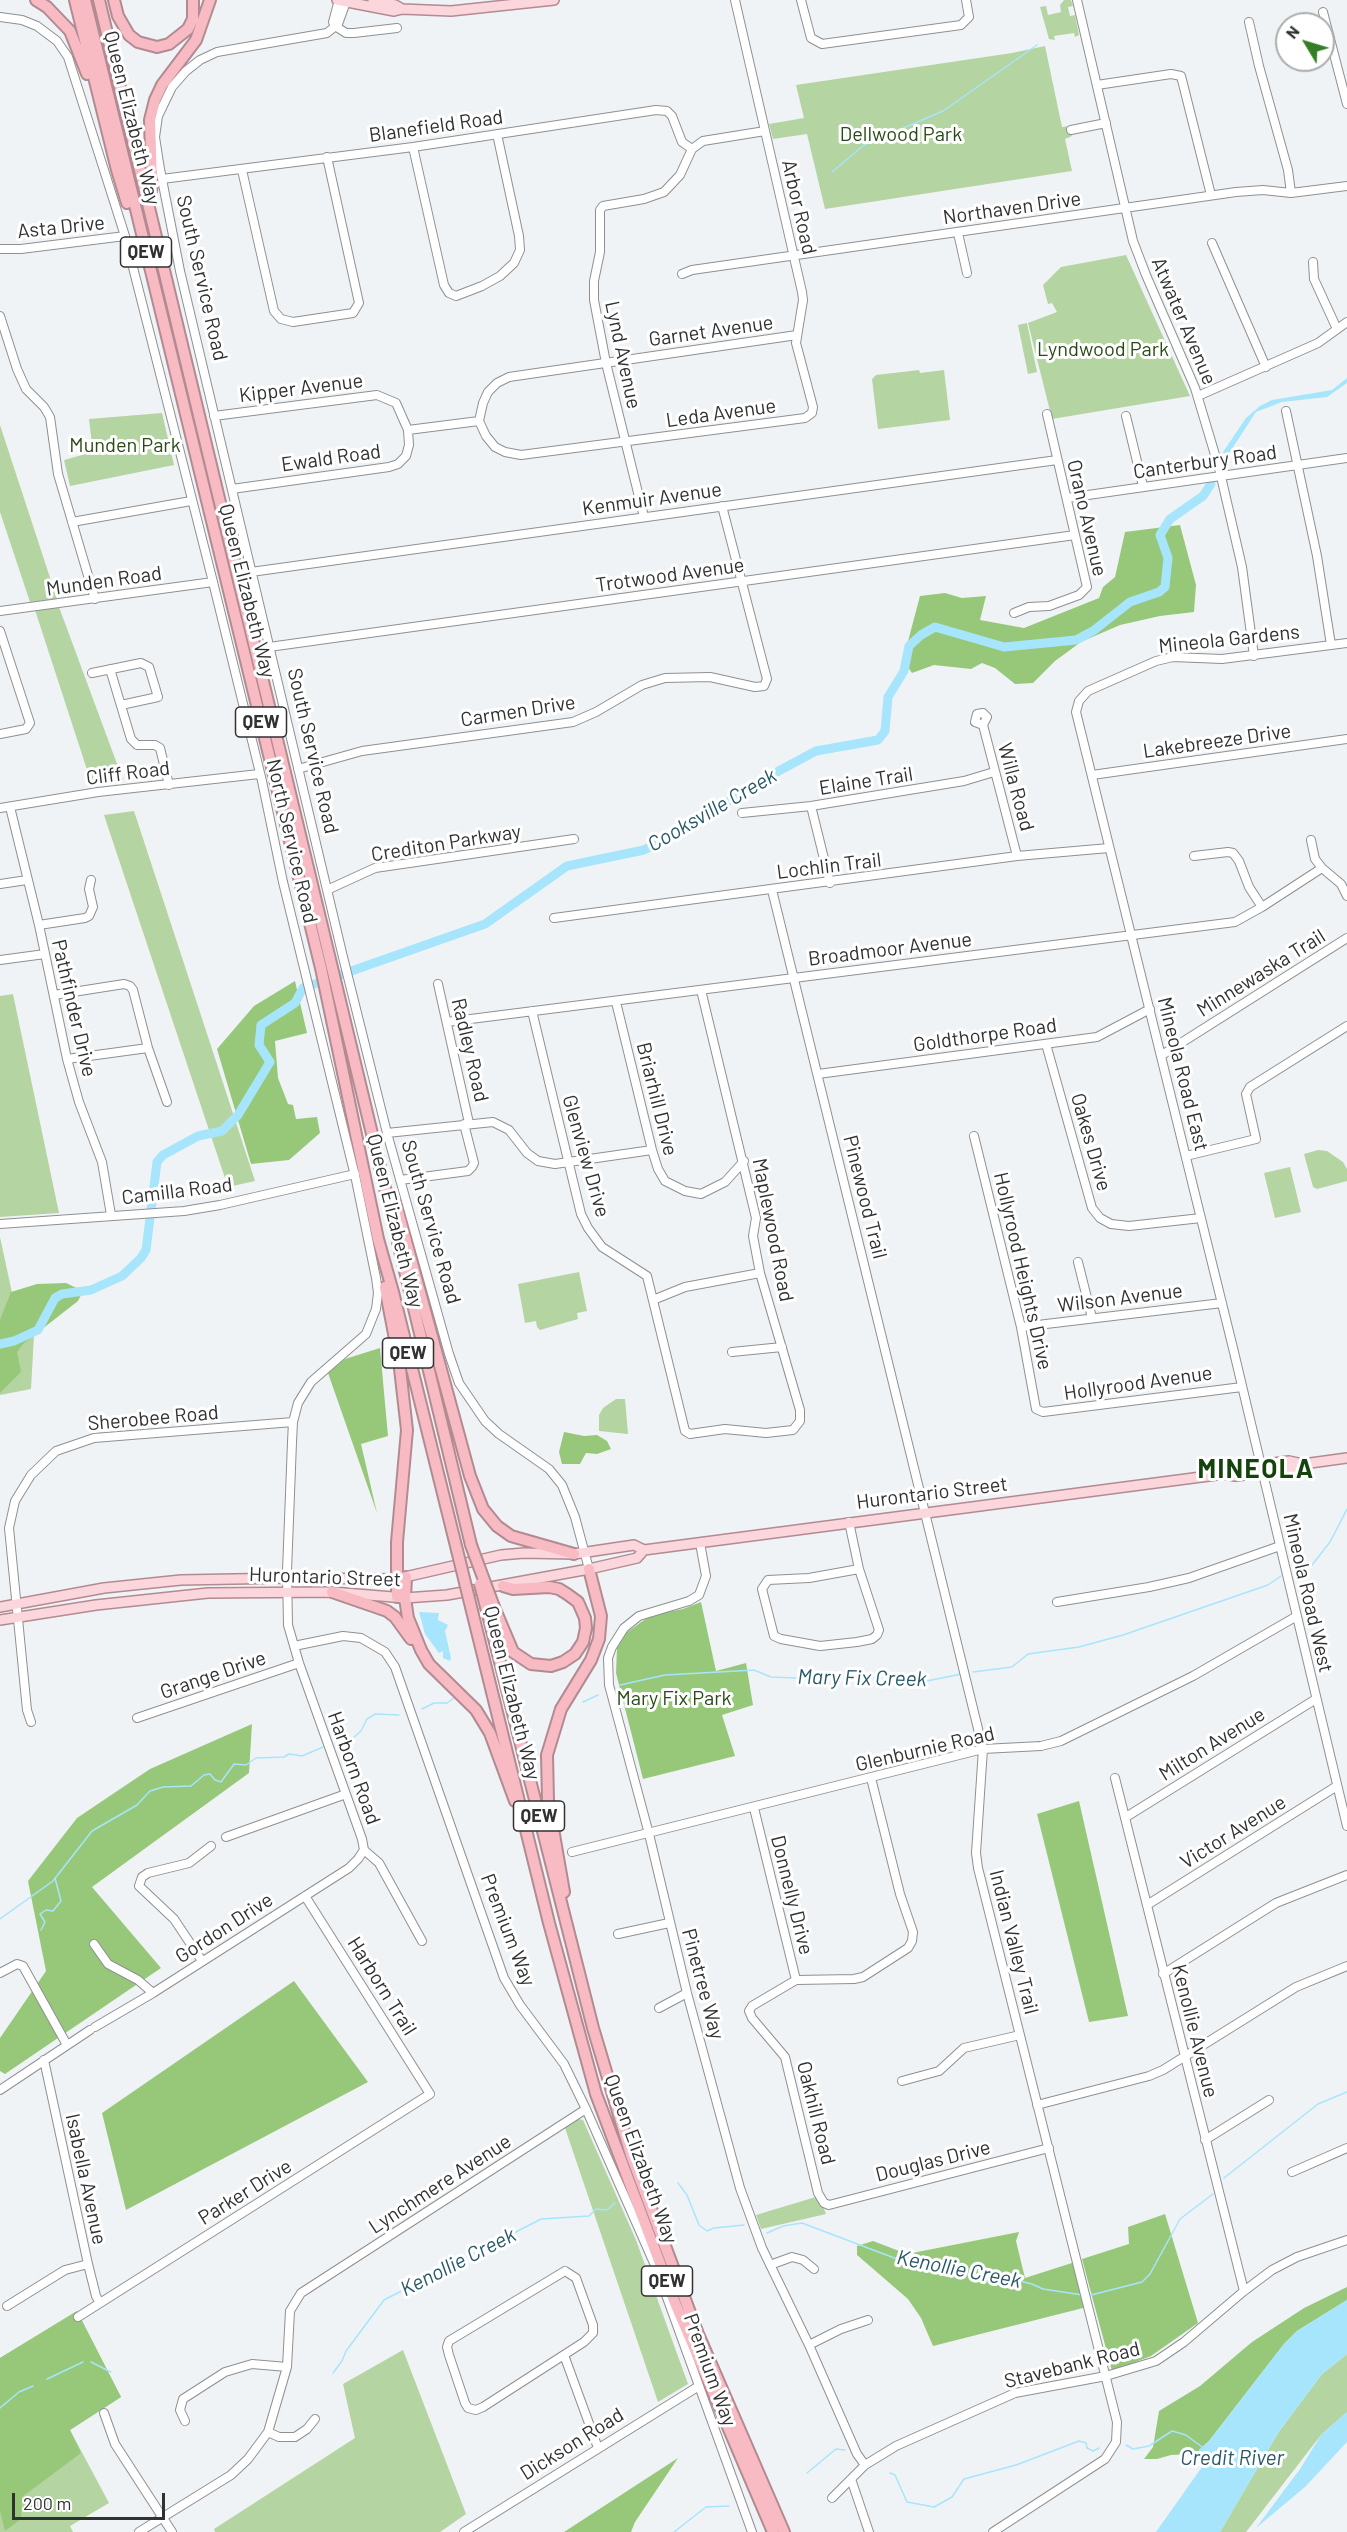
<!DOCTYPE html>
<style>
body{margin:0}
#map{position:relative;width:1347px;height:2532px;overflow:hidden;background:#f0f3f6;font-family:Barlow,sans-serif}
canvas{display:block}
.north{position:absolute;left:1275px;top:12px;width:60px;height:60px;box-sizing:border-box;background:#fff;border:2px solid #acadad;border-radius:50%;rotate:308deg;font-size:16px;font-weight:700;line-height:24px;text-align:center;color:#303132}
.north::after{content:'';display:block;margin:auto;width:21px;height:27px;background:#347f26;clip-path:polygon(50% 0,100% 100%,50% 72%,0 100%)}
.scale{position:absolute;left:12px;top:2493px;width:153px;height:27px;box-sizing:border-box;border:3px solid #303132;border-top:0;padding-left:8px;font-size:18px;line-height:21px;white-space:nowrap;color:#303132;-webkit-text-stroke:4px #fff;paint-order:stroke}
</style>
<div id="map">
<canvas width="1347" height="2532"></canvas>
<div class="north">N</div>
<div class="scale">200 m</div>
</div>
<script>
const context = document.querySelector('canvas').getContext('2d');
context.lineJoin = 'round';
function paint(path, color) { context.fillStyle = color; context.fill(path, 'evenodd'); }
const toPath = rows => new Path2D(rows.map(r => 'M' + r).join(''));
function strokePath(path, color, width, dash) { context.strokeStyle = color; context.lineWidth = width; context.lineCap = dash ? 'butt' : 'round'; context.setLineDash(dash || []); context.stroke(path); }
function drawText(font, color, halo, rows, align = 'center') {
  context.font = font + ' Barlow,sans-serif'; context.lineWidth = 6; context.setLineDash([]); context.textBaseline = 'middle'; context.strokeStyle = halo; context.fillStyle = color; for (const [text, x, y, turn = 0] of rows) {
    context.save(); context.translate(x, y); context.rotate((+turn || 0) * Math.PI / 180); context.textAlign = isNaN(turn) ? turn : align; if (halo) context.strokeText(text, 0, 0); context.fillText(text, 0, 0); context.restore();
  }
}
paint(toPath([
 [1064,0,1071,0,1073,6,1068,7,1070,16,1075,15,1079,35,1075,37,1074,33,1054,36,1055,40,1049,39,1040,7,1046,6,1048,15,1061,12,1060,5],
 [1045,46,1062,127,1069,126,1072,136,1065,139,1072,171,825,209,807,134,773,139,769,124,804,118,796,85,1012,53],
 [1126,255,1190,396,1052,419,1028,323,1057,312,1052,303,1048,304,1043,285,1061,267],
 [1027,323,1037,372,1028,374,1018,325],
 [919,370,920,373,944,370,950,420,878,429,872,379,876,375],
 [162,413,174,465,70,486,64,460,93,452,89,419],
 [0,426,0,425,57,599,30,602,0,512],
 [59,607,123,780,92,785,35,610],
 [134,811,212,1049,255,1181,228,1187,104,815],
 [13,994,59,1213,0,1217,0,996],
 [1318,1150,1327,1151,1343,1162,1347,1169,1347,1181,1317,1189,1313,1187,1304,1154],
 [1290,1167,1301,1212,1275,1218,1264,1173],
 [0,1237,14,1302,36,1299,31,1389,0,1395],
 [579,1272,587,1311,577,1313,578,1319,540,1330,537,1327,536,1321,525,1323,518,1284],
 [616,1399,625,1399,628,1434,599,1431,599,1415,603,1408],
 [578,2119,583,2120,636,2240,688,2384,658,2402,565,2128],
 [819,2196,826,2214,761,2229,756,2215],
 [77,2311,121,2397,70,2430,109,2503,70,2526,73,2532,0,2532,0,2358],
 [403,2350,466,2514,440,2532,215,2532,214,2529,355,2438,343,2384],
 [1347,2354,1347,2412,1321,2435,1246,2532,1220,2532,1278,2433,1322,2374]
]), '#b4d4a2');
paint(toPath([
 [1180,525,1196,585,1194,612,1160,616,1120,625,1081,642,1055,661,1033,683,1015,684,995,668,982,663,971,669,934,665,912,673,903,660,920,596,945,593,962,598,986,596,980,620,1024,628,1099,598,1103,587,1115,577,1125,532],
 [295,981,307,1033,275,1041,278,1078,288,1104,293,1105,296,1119,317,1117,320,1133,289,1160,251,1164,217,1049,254,1006],
 [66,1283,83,1291,78,1301,23,1344,17,1352,21,1372,0,1393,0,1320,11,1292,37,1284],
 [380,1348,388,1436,361,1444,377,1513,328,1373,345,1359],
 [564,1432,584,1436,597,1435,607,1441,611,1449,597,1454,586,1453,580,1464,562,1464,559,1452],
 [701,1602,716,1671,746,1663,753,1705,722,1715,735,1756,643,1779,616,1673,617,1648,626,1633,651,1615,683,1609],
 [252,1724,249,1773,92,1887,161,1968,5,2074,0,2071,0,2038,46,1971,28,1881,77,1818,150,1769],
 [1079,1801,1128,2016,1089,2022,1037,1814],
 [294,1981,368,2082,126,2210,102,2113],
 [1165,2214,1198,2323,1151,2356,1112,2371,1082,2259,1129,2244,1128,2227],
 [1019,2232,1016,2241,1025,2278,1075,2262,1087,2307,933,2346,921,2318,908,2299,857,2255,857,2246,873,2241,907,2254],
 [1347,2287,1347,2300,1297,2331,1284,2344,1209,2441,1199,2450,1203,2460,1192,2454,1171,2455,1157,2459,1144,2459,1153,2447,1159,2411,1200,2386,1252,2342,1304,2308],
 [77,2311,121,2397,70,2430,81,2453,22,2497,21,2519,5,2531,0,2511,0,2358],
 [678,2458,635,2522,631,2532,564,2532]
]), '#97c87a');
paint(toPath([
 [1347,378,1347,383,1327,397,1282,402,1256,412,1226,458,1223,452,1246,418,1260,406,1272,400,1332,390],
 [419,1612,439,1613,438,1620,448,1625,445,1631,451,1658,450,1661,443,1658,443,1651,439,1653,425,1634],
 [1347,2300,1347,2354,1322,2374,1278,2433,1220,2532,1156,2532,1204,2464,1199,2450,1209,2441,1284,2344,1297,2331],
 [1347,2412,1347,2442,1305,2487,1256,2528,1300,2469,1321,2435]
]), '#a7e5fc');
strokePath(toPath([
 [832,172,864,145,943,111,1037,45],
 [1296,1573,1298,1574,1312,1565,1330,1542,1347,1509],
 [973,1672,1012,1667,1028,1654,1079,1647,1123,1635,1268,1585,1281,1576],
 [620,1685,665,1675,754,1670,771,1677,796,1678,848,1673,889,1680,927,1681,961,1674],
 [583,1702,598,1695],
 [422,1709,434,1703,447,1703,457,1696],
 [342,1744,352,1739,361,1731,367,1719,375,1714,399,1715],
 [0,1919,53,1881,92,1831,137,1805,150,1791,163,1787,191,1786,204,1775,210,1774,215,1780,221,1782,234,1764,246,1765,256,1758,284,1757,289,1754,302,1756,323,1747],
 [41,1930,45,1922,40,1914,46,1910,53,1911,61,1901,55,1878],
 [1224,2178,1318,2104,1347,2092],
 [678,2183,687,2195,699,2225,707,2231,714,2228,744,2225],
 [767,2233,783,2226,802,2223,897,2259,954,2270,968,2275,990,2274,1032,2284,1043,2289,1083,2295],
 [1091,2295,1142,2282,1150,2274,1180,2219,1213,2194],
 [91,2362,111,2372],
 [333,2373,342,2361,346,2351,384,2300,541,2219,589,2216,596,2209,607,2210,615,2203],
 [47,2379,83,2362],
 [0,2408,19,2392,33,2386],
 [1126,2445,1133,2449,1149,2446,1172,2431,1186,2435,1202,2447],
 [807,2473,836,2449,845,2450],
 [890,2473,895,2475,907,2502,934,2507,952,2497,964,2479,1016,2465,1079,2441,1086,2443,1087,2448,1093,2451,1099,2448],
 [674,2532,706,2507,729,2506]
]), '#a7e5fc', 1.5);
strokePath(toPath([
 [0,1344,14,1341,38,1330,55,1298,62,1294,91,1290,122,1276,141,1258,146,1250,157,1162,163,1155,198,1136,222,1131,238,1115,270,1062,259,1045,261,1025,295,1003,303,988,485,924,567,866,644,850,696,822,773,774,816,751,878,740,885,731,888,697,904,671,909,646,921,635,935,627,1004,647,1076,640,1093,631,1130,602,1159,592,1165,587,1168,558,1160,535,1170,519,1203,496,1211,484]
]), '#a7e5fc', 9);
const minor = toPath([
 [735,0,802,292,803,300,796,343,813,407,812,413,805,418,521,455,505,452,495,447,486,436,479,421,483,403,488,392,497,383,509,377,797,335],
 [801,0,811,38,822,44,961,25,969,17,966,0],
 [1077,0,1133,241,1146,275,1195,388,1219,468,1242,567,1254,656],
 [346,2,338,24,327,33,217,52,200,60,186,71,172,87,158,116,155,137,160,169,180,271,343,957,387,1133,449,1354,459,1383,485,1421,499,1434,549,1469,562,1485,575,1517,589,1569],
 [1323,12,1347,104],
 [0,17,22,20,37,26,57,41,68,57,125,236,213,582,262,781,283,882,356,1180,376,1278,378,1293,376,1309,366,1334,311,1382,298,1403,293,1422,292,1442,287,1571,288,1625,299,1663,362,1839,364,1850,379,1863,422,1941],
 [1249,22,1259,66,1288,170,1291,193],
 [335,26,346,33,354,33,397,28],
 [335,26,333,22,339,0],
 [1097,85,1171,74,1181,76,1211,195],
 [1071,130,1106,123],
 [413,147,444,285,449,293,456,296,482,286,500,276,514,263,520,250,519,236,497,134],
 [242,170,274,311,281,319,293,322,353,313,359,303,327,157],
 [162,179,413,147,656,110,667,111,672,116,682,142,692,149],
 [958,233,967,273],
 [1212,243,1266,367],
 [0,249,21,249,125,236],
 [1313,262,1314,279,1337,329],
 [682,274,692,270,1236,192,1263,190,1291,193,1347,186],
 [0,316,17,369,26,389,44,407,50,417,58,474,95,599],
 [1198,396,1318,343,1347,322],
 [1286,411,1317,556,1331,645],
 [214,416,377,395,396,403,408,430,409,445,406,456,398,464,389,467,232,489],
 [1126,416,1143,486],
 [408,430,479,421],
 [1067,498,1347,458],
 [644,517,606,363,594,300,594,281,600,252,600,210,603,206,644,199,664,192,680,175,692,149,703,141,765,131],
 [72,522,191,501],
 [251,572,1057,460],
 [0,611,213,582],
 [1014,613,1029,607,1049,606,1079,595,1087,587,1047,414],
 [0,631,30,723,26,729,0,734],
 [1347,643,1222,659,1173,657,1156,661,1088,691,1079,701,1076,712,1233,1348,1347,1826],
 [269,647,1075,535],
 [110,669,131,739,137,745,155,745,160,748,169,785],
 [92,673,141,663,149,667,158,697,121,705],
 [983,725,975,722,977,714,983,713,987,717,983,725,1017,856],
 [298,769,362,751,573,722,596,712,642,685,665,678,710,677,755,687,764,686,767,679,722,506],
 [1092,775,1347,739],
 [811,806,830,883],
 [10,807,39,925,67,1059,79,1102,102,1162,111,1215],
 [0,808,98,792,259,774],
 [742,813,811,806,964,781,994,772],
 [1311,840,1315,859,1322,868,1341,884,1347,896],
 [1194,856,1228,852,1233,853,1239,861,1249,887,1262,907],
 [0,884,27,880],
 [327,890,375,868,574,839],
 [772,890,983,1749,976,1853,978,1868,1117,2422,1116,2442,1105,2459,993,2532],
 [554,918,1017,856,1109,848],
 [39,925,85,918,89,916,93,907,89,889,91,880],
 [0,960,45,954],
 [438,984,469,1123],
 [54,995,124,984,130,986,133,990,148,1048,167,1102],
 [616,1002,652,1150,658,1169,665,1181,685,1191,701,1194,725,1182,744,1161],
 [532,1011,581,1214,588,1228,602,1247,647,1276,685,1431,690,1434,725,1429,766,1433,793,1430,800,1421,800,1410,760,1273,753,1236,756,1218,701,990],
 [447,1022,1235,922,1262,907,1322,868],
 [1046,1044,1092,1208,1100,1218,1111,1224,1129,1226,1201,1218],
 [1162,1055,1347,938],
 [67,1059,148,1048],
 [818,1074,1097,1037,1150,1009],
 [387,1133,493,1122,509,1130,527,1153,538,1161,555,1164,652,1150],
 [974,1136,1021,1327,1036,1409,1043,1412,1242,1387],
 [1186,1156,1256,1139,1246,1094,1250,1087,1347,1026],
 [400,1180,468,1171,472,1167,474,1163,464,1124],
 [0,1224,184,1211,220,1205,355,1174],
 [1078,1262,1092,1318],
 [653,1300,685,1287,760,1273],
 [1021,1327,1222,1303],
 [732,1352,782,1347],
 [849,1522,859,1569,879,1630,877,1635,872,1639,857,1642,820,1646,781,1639,774,1636,762,1589,768,1580,809,1578,859,1569],
 [700,1543,706,1576,699,1595,689,1601,639,1616,624,1628,612,1647,608,1658,609,1685,649,1834,687,1993,740,2188,762,2248,809,2345,857,2454,865,2465],
 [1057,1602,1149,1587,1189,1578,1280,1546],
 [294,1646,343,1636,361,1638,385,1652,395,1667,504,1978,520,2005,564,2064,586,2109,657,2270,752,2532],
 [137,1718,299,1663],
 [31,1722,27,1710,9,1528,15,1501,31,1475,56,1451,94,1438,293,1422],
 [1115,1778,1244,2291],
 [754,1808,796,1980,854,1979,863,1977,908,1948,912,1941,913,1932,900,1894,871,1778],
 [1126,1817,1316,1699],
 [226,1837,346,1794],
 [572,1852,983,1749,1041,1746,1061,1741,1193,1676,1297,1616],
 [1147,1905,1337,1786],
 [618,1934,669,1923],
 [94,1944,108,1964,138,1980,153,1993],
 [202,1961,174,1919,139,1886,142,1877,148,1873,189,1863,211,1846],
 [0,1973,17,1964,23,1966,67,2045],
 [1163,1974,1276,1903,1347,1875],
 [796,1980,752,2006,749,2011,752,2018,785,2057,818,2193,824,2203,829,2205,1049,2148],
 [659,2008,687,1993],
 [95,2027,153,1993,349,1868,358,1859,364,1850],
 [44,2060,88,2264,96,2296,100,2303],
 [902,2081,939,2071,964,2048,1020,2035],
 [0,2090,90,2030],
 [1037,2105,1149,2076,1163,2070,1296,1987,1347,1966],
 [1205,2140,1269,2100],
 [1292,2172,1347,2148],
 [770,2265,792,2257,803,2260,814,2269],
 [565,2271,576,2278,593,2325,593,2333,584,2342,483,2407,476,2410,468,2408,465,2403,449,2355,447,2347,449,2341,565,2271],
 [7,2306,65,2270,88,2264],
 [78,2317,430,2094,305,1896],
 [809,2345,841,2329,868,2320],
 [564,2355,598,2448],
 [104,2413,115,2444,172,2532],
 [185,2421,180,2410,183,2399,225,2372,252,2364,287,2367],
 [268,2432,279,2437,295,2437,307,2429,315,2419],
 [851,2479,869,2532],
 [832,2498,865,2465,896,2446,1015,2393,1106,2376,1156,2361,1184,2342,1244,2291,1272,2270,1297,2257,1347,2240],
 [139,2532,231,2475,248,2459,268,2432,287,2367,290,2311,301,2293,586,2109],
 [464,2532,699,2386]
]);
const major = toPath([
 [337,0,394,11,402,9,451,11,554,0],
 [373,0,395,5,402,9],
 [1224,1474,1235,1476,1291,1470,1303,1464],
 [0,1607,104,1588,181,1580,287,1578,396,1579,501,1555,524,1553,574,1554,634,1545,644,1550,1224,1474,1234,1468,1289,1461,1303,1464,1347,1458],
 [0,1620,96,1605,208,1593,332,1592,405,1598,447,1595,589,1569,637,1558,644,1550]
]);
const highway = toPath([
 [36,0,47,7,70,31,87,74],
 [75,0,117,170,127,203],
 [85,0,321,968,378,1239,393,1292,457,1550],
 [99,0,471,1545],
 [114,0,118,16,129,35,138,42,157,47,169,44,188,29,193,19,193,0],
 [149,199,152,186,150,120,155,100,162,85,196,40,210,0],
 [396,1204,470,1476,483,1509,497,1526,511,1536,574,1554],
 [385,1287,399,1360,407,1430,397,1542,397,1597],
 [406,1577,405,1598,408,1618,421,1650,429,1664,476,1710,490,1733,515,1801],
 [332,1592,387,1611,395,1617,411,1639],
 [486,1607,593,2028,631,2155,698,2334,784,2532],
 [494,1607,513,1652,531,1664,551,1666,563,1662,575,1654,583,1642,586,1628,585,1618,578,1602,567,1594,559,1589,549,1587,513,1589,503,1586],
 [472,1611,549,1923,596,2094,675,2303,773,2532],
 [564,1892,548,1800,547,1755,561,1709,591,1660,599,1639,601,1616,589,1569]
]);
strokePath(minor, '#8e9093', 10);
strokePath(major, '#b28b91', 12);
strokePath(highway, '#b28b91', 14);
strokePath(minor, '#fff', 8);
strokePath(major, '#fbd6dc', 9);
strokePath(highway, '#f8bbc4', 10);
const highwayBridge = toPath([
 [471,1545,494,1607],
 [457,1550,472,1611],
 [480,1584,486,1607]
]);
strokePath(highwayBridge, '#b28b91', 14, []);
strokePath(highwayBridge, '#f8bbc4', 10);
for (const [x, y, w] of [
 [146,252,51],
 [261,722,51],
 [408,1353,51],
 [539,1816,51],
 [667,2281,51]
]) { const box = new Path2D(); box.roundRect(x - w / 2, y - 15, w, 30, 4.5); context.fillStyle = '#fff'; context.fill(box); strokePath(box, '#303132', 1.5); }
drawText('bold 18px', '#303132', null, [
 ["QEW",146,252],
 ["QEW",261,722],
 ["QEW",408,1353],
 ["QEW",539,1816],
 ["QEW",667,2281]
]);
drawText('20px', '#303132', '#fff', [
 ["Queen Elizabeth Way",132,118,76],
 ["Blanefield Road",436,126,-8],
 ["Arbor Road",799,207,77],
 ["Northaven Drive",1012,208,-8],
 ["Asta Drive",61,227,-6],
 ["South Service Road",202,278,77],
 ["Atwater Avenue",1184,321,67],
 ["Garnet Avenue",711,331,-8],
 ["Lynd Avenue",623,355,78],
 ["Kipper Avenue",301,388,-7],
 ["Leda Avenue",721,413,-8],
 ["Ewald Road",331,458,-8],
 ["Canterbury Road",1205,462,-8],
 ["Kenmuir Avenue",652,499,-8],
 ["Orano Avenue",1087,518,77],
 ["Trotwood Avenue",670,575,-8],
 ["Munden Road",104,581,-8],
 ["Queen Elizabeth Way",247,591,76],
 ["Mineola Gardens",1229,639,-6],
 ["Carmen Drive",518,711,-9],
 ["Lakebreeze Drive",1217,741,-8],
 ["South Service Road",313,751,77],
 ["Cliff Road",128,773,-7],
 ["Elaine Trail",866,781,-9],
 ["Willa Road",1016,787,75],
 ["North Service Road",292,841,77],
 ["Crediton Parkway",446,843,-9],
 ["Lochlin Trail",829,866,-7],
 ["Broadmoor Avenue",890,949,-7],
 ["Minnewaska Trail",1261,973,-32],
 ["Pathfinder Drive",74,1008,77],
 ["Goldthorpe Road",985,1035,-8],
 ["Radley Road",470,1050,77],
 ["Mineola Road East",1183,1074,76],
 ["Briarhill Drive",657,1099,76],
 ["Oakes Drive",1091,1142,74],
 ["Glenview Drive",586,1156,74],
 ["Camilla Road",177,1191,-7],
 ["Pinewood Trail",865,1197,76],
 ["Queen Elizabeth Way",395,1221,76],
 ["South Service Road",431,1222,74],
 ["Maplewood Road",773,1230,79],
 ["Hollyrood Heights Drive",1023,1271,77],
 ["Wilson Avenue",1120,1298,-7],
 ["Hollyrood Avenue",1138,1383,-8],
 ["Sherobee Road",153,1418,-5],
 ["Hurontario Street",932,1493,-7],
 ["Hurontario Street",325,1577,2],
 ["Mineola Road West",1308,1593,77],
 ["Grange Drive",213,1675,-19],
 ["Queen Elizabeth Way",512,1693,76],
 ["Milton Avenue",1212,1744,-32],
 ["Glenburnie Road",925,1749,-13],
 ["Harborn Road",354,1768,70],
 ["Victor Avenue",1233,1832,-32],
 ["Donnelly Drive",792,1895,76],
 ["Gordon Drive",224,1928,-33],
 ["Premium Way",508,1930,69],
 ["Indian Valley Trail",1014,1942,76],
 ["Pinetree Way",703,1984,75],
 ["Harborn Trail",382,1986,58],
 ["Kenollie Avenue",1195,2031,76],
 ["Oakhill Road",816,2113,76],
 ["Queen Elizabeth Way",641,2159,70],
 ["Douglas Drive",933,2161,-14],
 ["Isabella Avenue",86,2179,78],
 ["Lynchmere Avenue",440,2184,-33],
 ["Parker Drive",245,2192,-32],
 ["Stavebank Road",1072,2365,-14],
 ["Premium Way",710,2370,70],
 ["Dickson Road",572,2444,-32]
]);
drawText('20px', '#2a4a15', '#fff', [
 ["Dellwood Park",901,134],
 ["Lyndwood Park",1103,349],
 ["Munden Park",125,445],
 ["Mary Fix Park",674,1698]
]);
drawText('italic 21px', '#285969', '#fff', [
 ["Cooksville Creek",712,810,-30],
 ["Mary Fix Creek",862,1678,1],
 ["Kenollie Creek",458,2262,-27],
 ["Kenollie Creek",959,2269,11],
 ["Credit River",1232,2458]
]);
context.letterSpacing = '1.5px';
drawText('bold 26px', '#14440b', '#fff', [
 ["MINEOLA",1256,1469]
]);
context.letterSpacing = '0px';
</script>
